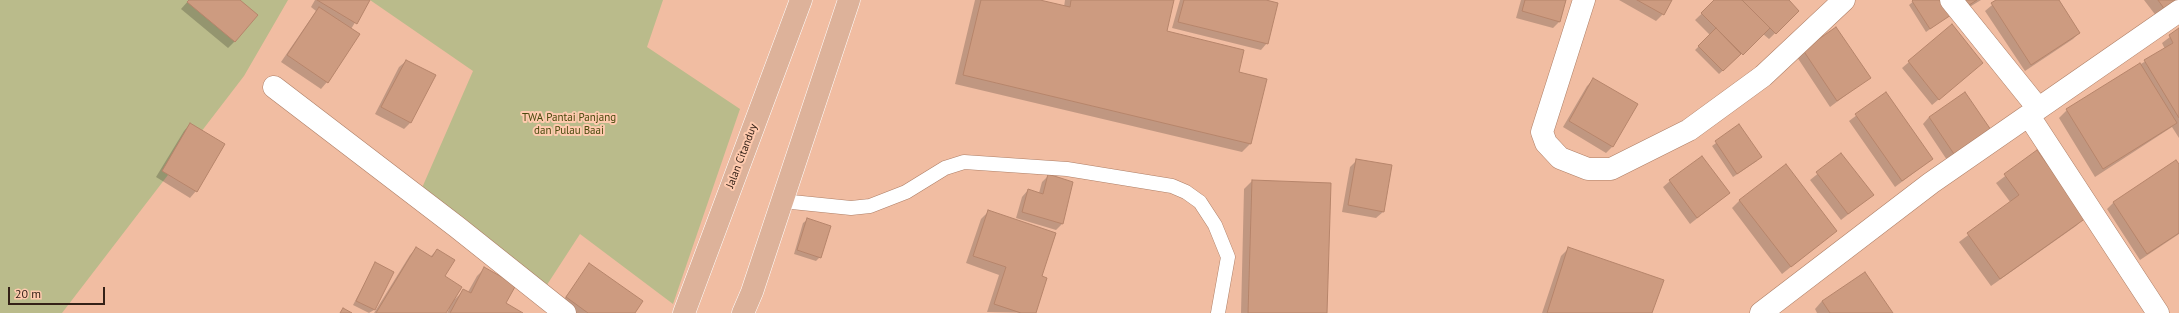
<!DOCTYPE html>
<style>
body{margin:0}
#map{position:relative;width:2179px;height:313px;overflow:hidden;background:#f1bda2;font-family:"PT Sans",sans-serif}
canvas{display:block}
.scale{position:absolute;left:8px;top:287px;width:97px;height:18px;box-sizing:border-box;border:2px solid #342117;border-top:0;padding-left:5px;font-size:12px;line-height:14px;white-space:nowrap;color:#342117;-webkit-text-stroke:3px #ffcaae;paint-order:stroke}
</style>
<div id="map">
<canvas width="2179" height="313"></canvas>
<div class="scale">20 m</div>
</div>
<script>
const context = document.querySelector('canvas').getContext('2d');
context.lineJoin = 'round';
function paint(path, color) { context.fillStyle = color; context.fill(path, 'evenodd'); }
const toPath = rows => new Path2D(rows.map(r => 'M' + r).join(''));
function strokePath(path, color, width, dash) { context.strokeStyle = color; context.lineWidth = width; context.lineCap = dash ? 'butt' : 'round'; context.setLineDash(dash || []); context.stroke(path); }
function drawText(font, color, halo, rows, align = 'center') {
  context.font = font + ' "PT Sans",sans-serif'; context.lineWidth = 4; context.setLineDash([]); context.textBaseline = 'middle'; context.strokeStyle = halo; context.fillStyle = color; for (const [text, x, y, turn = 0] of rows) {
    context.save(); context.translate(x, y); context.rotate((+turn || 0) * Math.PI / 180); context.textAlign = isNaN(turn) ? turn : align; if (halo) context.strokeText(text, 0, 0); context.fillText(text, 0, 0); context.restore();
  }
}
paint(toPath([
 [0,0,288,0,244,76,62,313,0,313],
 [370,0,663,0,647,47,740,109,673,304,580,234,541,294,418,197,473,71]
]), '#babb8b');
paint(toPath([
 [189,0,238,0,235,41,228,48,181,9],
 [315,0,369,0,351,29,327,82,321,89,281,62,316,11,311,7],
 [975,0,1035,0,1064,7,1065,0,1173,0,1166,32,1238,73,1265,80,1250,144,1242,152,955,84],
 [1180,0,1262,0,1267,43,1261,50,1172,28],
 [1521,0,1565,0,1560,21,1553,28,1516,18],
 [1619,0,1671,0,1663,14,1656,21],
 [1716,0,1787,0,1798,11,1769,39,1763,34,1719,74,1695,50,1710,35,1695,20],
 [1915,0,1950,15,1926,32,1909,5],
 [1949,0,1981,0,1958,14],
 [1998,0,2058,0,2079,33,2073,39,2025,71,1985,11],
 [2144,0,2178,0,2157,17],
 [1952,25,1982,63,1932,105,1902,68],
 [2179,30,2179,138,2172,127,2095,177,2059,118,2067,110,2165,49,2162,43],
 [1803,50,1869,78,1830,107,1797,57],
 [406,61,410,123,404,129,375,114,399,67],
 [1594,79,1612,147,1606,153,1563,127,1587,86],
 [1886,93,1932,159,1895,187,1849,121],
 [1929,117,1990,130,1947,160,1923,124],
 [190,124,196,191,190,198,156,177,184,131],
 [1739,126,1757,161,1733,177,1712,146],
 [2037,152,2084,218,2076,226,1991,286,1959,242,2011,203,1996,183],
 [1841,155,1873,195,1841,220,1810,180],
 [1357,160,1383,212,1376,218,1342,212,1350,167],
 [2179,166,2179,234,2140,260,2107,209,2114,202],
 [1049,175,1062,224,1056,230,1016,218,1022,197,1028,190,1039,193,1042,182],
 [1252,181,1326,313,1241,313,1244,189],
 [1670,181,1729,193,1690,224,1663,187],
 [1740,200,1836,231,1782,274,1732,208],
 [989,211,1040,276,1035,313,987,312,999,275,966,263,981,219],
 [807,220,820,257,816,261,794,254,803,223],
 [1569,248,1651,313,1542,313,1561,256],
 [416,249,430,257,437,250,444,277,455,299,464,290,468,292,477,276,485,268,505,304,522,313,447,313,449,309,448,308,445,313,374,313,410,255],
 [375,264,393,272,374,310,369,313,353,305],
 [590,265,634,313,572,313,560,304],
 [1822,301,1891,313,1817,313,1815,309]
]), '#0003');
const building = toPath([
 [189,0,240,0,258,15,235,42,187,2,189,0],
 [317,0,370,0,357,24,317,0],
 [981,0,1040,0,1070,7,1071,0,1174,0,1167,31,1244,50,1239,72,1267,79,1251,144,963,75,981,0],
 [1184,0,1266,0,1278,3,1268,44,1178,22,1184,0],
 [1525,0,1566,0,1560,22,1522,11,1525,0],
 [1637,0,1672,0,1664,15,1637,0],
 [1714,0,1742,0,1770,28,1743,55,1701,13,1714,0],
 [1742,0,1789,0,1799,11,1776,34,1742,0],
 [1913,0,1942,0,1951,15,1930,29,1912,1,1913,0],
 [1962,0,1977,0,1966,7,1962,0],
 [1996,0,2059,0,2080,33,2031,65,1991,3,1996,0],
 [2158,0,2177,0,2165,10,2158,0],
 [319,7,360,34,328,83,287,55,319,7],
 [1952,24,1983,63,1939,100,1908,61,1952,24],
 [1836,27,1871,78,1837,101,1803,50,1836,27],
 [1716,28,1741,54,1723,71,1698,46,1716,28],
 [2179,28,2179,118,2144,60,2173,43,2169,35,2179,28],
 [406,60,436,75,411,123,381,107,406,60],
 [2140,63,2177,123,2103,169,2066,109,2140,63],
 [1593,78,1638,104,1613,147,1569,121,1593,78],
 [1886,92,1933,159,1902,181,1855,114,1886,92],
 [1965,92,1991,130,1954,154,1929,117,1965,92],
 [190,123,225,144,197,192,162,171,190,123],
 [1739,124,1762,157,1737,174,1715,141,1739,124],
 [2037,150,2086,218,2000,279,1967,233,2019,195,2004,174,2037,150],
 [1841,153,1874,195,1848,214,1816,172,1841,153],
 [1702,156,1730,193,1697,218,1669,180,1702,156],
 [1356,159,1392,165,1384,212,1348,205,1356,159],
 [2176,160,2179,164,2179,233,2147,254,2113,202,2176,160],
 [1786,164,1837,231,1791,267,1739,200,1786,164],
 [1048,174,1073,182,1063,224,1022,212,1028,189,1043,194,1048,174],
 [1252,180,1331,183,1327,313,1248,313,1252,180],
 [988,210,1056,233,1042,276,1047,278,1036,313,1021,313,994,304,1006,267,973,256,988,210],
 [807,218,831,226,821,258,797,250,807,218],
 [416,247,432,257,437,249,455,260,445,276,462,287,446,313,376,313,416,247],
 [1568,247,1664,280,1652,313,1547,313,1568,247],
 [375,262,394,272,375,310,356,301,375,262],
 [589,263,643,301,635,313,588,313,566,297,589,263],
 [484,267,516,285,506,303,523,313,450,313,463,289,471,293,484,267],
 [1865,272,1893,313,1830,313,1822,301,1865,272],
 [343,308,352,313,340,313,343,308]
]);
paint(building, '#cd9b80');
strokePath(building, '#b6856b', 1);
const lane = toPath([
 [782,201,851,208,870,206,906,192,945,168,964,162,1067,169,1172,186,1186,192,1200,202,1215,225,1228,257,1218,313]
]);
const street = toPath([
 [1584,0,1542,132,1546,143,1560,158,1588,169,1611,169,1689,130,1763,76,1844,0],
 [1951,0,2038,108],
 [274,87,457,227,565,313],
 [2029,116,2158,313],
 [1761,313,1931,183,2179,11]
]);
const primary = toPath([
 [684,313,801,0],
 [743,313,752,292,849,0]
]);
strokePath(lane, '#ae7e65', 15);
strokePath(street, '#ae7e65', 23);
strokePath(primary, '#fff', 23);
strokePath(lane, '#fff', 14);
strokePath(street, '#fff', 22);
strokePath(primary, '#ddb29a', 22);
drawText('11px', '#4a490d', '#ffcaae', [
 ["TWA Pantai Panjang",569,118],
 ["dan Pulau Baai",569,131]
]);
drawText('11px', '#342117', '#ffcaae', [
 ["Jalan Citanduy",742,156,-69]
]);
</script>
